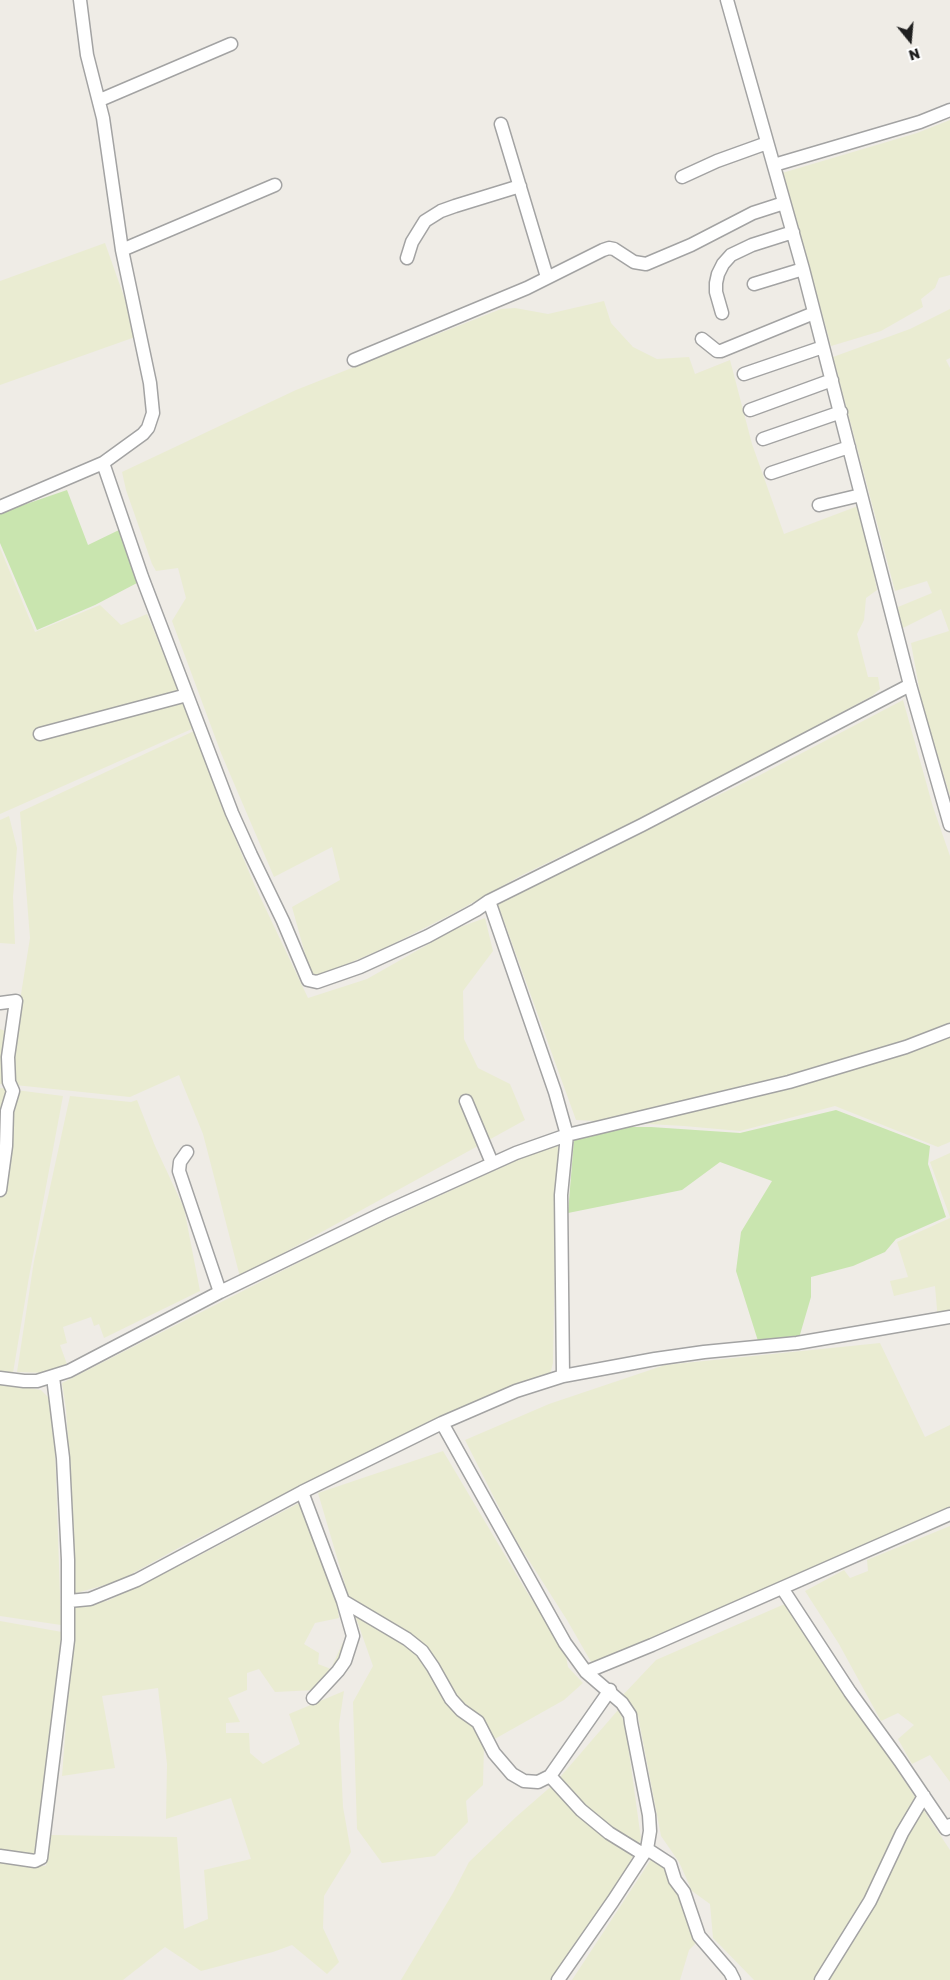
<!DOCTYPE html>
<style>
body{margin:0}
#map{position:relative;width:950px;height:1980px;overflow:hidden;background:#efece6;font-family:"Golos Text",sans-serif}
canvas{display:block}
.north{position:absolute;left:885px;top:15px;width:50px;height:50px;-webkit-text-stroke:4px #fff;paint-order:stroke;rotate:163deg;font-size:14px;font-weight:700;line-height:20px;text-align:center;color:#1f1f1f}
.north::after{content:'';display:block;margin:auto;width:18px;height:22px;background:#1f1f1f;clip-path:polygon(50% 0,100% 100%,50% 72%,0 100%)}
</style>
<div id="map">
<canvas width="950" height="1980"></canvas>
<div class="north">N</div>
</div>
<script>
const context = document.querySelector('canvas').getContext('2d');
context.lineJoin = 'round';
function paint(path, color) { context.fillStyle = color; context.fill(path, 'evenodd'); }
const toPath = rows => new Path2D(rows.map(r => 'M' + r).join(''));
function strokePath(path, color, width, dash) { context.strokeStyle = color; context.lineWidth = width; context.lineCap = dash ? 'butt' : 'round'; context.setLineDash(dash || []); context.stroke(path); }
paint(toPath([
 [950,120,950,275,939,278,935,288,921,299,923,307,881,331,831,346,790,197,782,173,917,133],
 [105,243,138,336,0,385,0,281],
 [604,301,611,323,633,347,657,359,689,357,695,374,730,360,752,444,784,534,858,506,866,534,877,590,866,598,864,620,857,634,868,677,878,677,880,689,872,696,684,797,522,875,454,913,389,946,312,979,292,907,340,880,332,847,274,877,221,753,172,621,186,598,178,568,156,571,152,564,126,490,122,472,296,390,501,309,515,308,548,314],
 [950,309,950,358,946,360,950,368,950,796,922,704,911,643,949,631,941,609,901,629,898,607,932,593,927,581,895,591,833,357,910,329],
 [0,548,35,632,100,605,121,625,147,614,194,728,0,814],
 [903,700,933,807,950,856,950,1142,938,1147,835,1106,740,1131,684,1126,576,1120,497,902,760,775],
 [194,731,217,794,254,884,308,998,367,979,455,929,485,918,493,951,463,991,464,1039,478,1068,510,1084,525,1120,240,1277,203,1134,179,1075,130,1097,15,1085,12,1061,14,1038,30,938,20,812],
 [9,816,17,848,13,897,15,944,0,943,0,820],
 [0,1029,5,1031,2,1063,5,1085,0,1084],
 [0,1088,63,1096,29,1277,13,1373,0,1371],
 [70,1096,131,1102,137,1100,155,1146,184,1208,200,1291,104,1338,99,1324,94,1326,91,1317,63,1327,67,1343,60,1345,68,1367,48,1373,17,1372,34,1261],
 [559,1141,556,1187,553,1363,550,1375,293,1490,182,1546,119,1581,73,1594,74,1534,66,1409,62,1383,341,1241],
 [950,1153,950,1217,930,1162],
 [950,1218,950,1319,938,1321,935,1286,894,1296,890,1281,908,1277,897,1242],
 [880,1343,925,1437,950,1425,950,1511,594,1667,567,1620,514,1537,465,1440,549,1404,665,1365],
 [0,1383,41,1390,52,1401,54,1417,61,1625,0,1616],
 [443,1451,525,1589,565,1651,568,1667,583,1683,564,1700,484,1745,483,1785,466,1801,468,1822,435,1856,382,1863,357,1829,353,1702,373,1666,349,1598,318,1493],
 [299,1503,314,1537,337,1603,339,1618,315,1623,304,1644,319,1653,318,1664,331,1669,343,1642,350,1649,316,1690,275,1692,259,1669,247,1673,247,1690,228,1698,240,1722,226,1723,226,1733,249,1733,250,1753,263,1764,300,1744,289,1714,344,1691,339,1724,343,1807,351,1852,324,1896,323,1928,339,1962,327,1974,292,1945,273,1952,201,1971,165,1947,123,1980,0,1980,0,1862,46,1866,51,1835,177,1837,184,1929,208,1919,204,1870,251,1859,231,1798,166,1819,167,1764,158,1688,102,1696,115,1768,62,1776,75,1604,107,1601,189,1561],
 [950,1526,950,1782,930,1755,912,1764,898,1739,914,1725,898,1713,881,1721,839,1644,805,1591,844,1570,850,1578,868,1571,867,1560],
 [787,1603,950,1850,950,1980,754,1980,713,1938,710,1904,692,1891,679,1862,661,1836,638,1716,621,1697,656,1660],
 [0,1621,62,1632,36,1856,0,1852],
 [618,1710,625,1723,641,1839,605,1912,556,1980,401,1980,453,1893,469,1862,516,1817,555,1783],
 [652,1858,669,1870,683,1903,698,1912,699,1940,689,1950,680,1980,572,1980]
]), '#eaecd2');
paint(toPath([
 [67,490,88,545,119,530,137,583,95,605,37,630,0,543,0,513],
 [836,1110,930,1146,928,1164,946,1217,896,1239,885,1252,853,1266,811,1277,811,1297,799,1338,758,1341,736,1271,741,1232,772,1181,720,1162,682,1190,568,1213,575,1127,651,1127,740,1133]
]), '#c9e5af');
const minor = toPath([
 [727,0,803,269,910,685,950,825],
 [100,100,231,44],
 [501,124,547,277],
 [774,165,920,122,950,110],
 [682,177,717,161,767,143],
 [122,250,275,185],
 [407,258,412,242,425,221,441,211,455,206,520,186],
 [754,284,803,269],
 [722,313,716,292,716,283,718,274,723,264,731,255,752,245,793,232],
 [702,339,717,351,721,351,814,313],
 [354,360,527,288,603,250,609,248,614,249,634,262,646,264,691,245,753,213,784,203],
 [744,374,823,347],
 [750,410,832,380],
 [763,439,841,412],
 [103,463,142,577,232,813,251,855,283,921,308,980,317,982,360,967,428,936,476,910,489,901,555,1092,567,1135,561,1195,563,1376],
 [771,473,849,447],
 [819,505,861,495],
 [0,507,103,463,143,434,148,428,153,413,150,383,122,250,103,118,87,55,80,0],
 [40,734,187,695],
 [489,901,642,825,910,685],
 [0,1003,16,1001,8,1057,9,1082,13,1091,7,1111,6,1146,0,1190],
 [466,1101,492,1163],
 [187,1152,180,1162,179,1171,220,1292],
 [0,1378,24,1381,37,1381,69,1371,220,1292,383,1213,516,1153,567,1135,789,1082,906,1047,950,1030],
 [442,1423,565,1643,586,1672,622,1703,630,1715,631,1723,649,1815,650,1831,647,1849,613,1901,558,1980],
 [302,1492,343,1601,353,1636,345,1661,338,1671,313,1698],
 [782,1588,850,1692,900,1761,946,1829,950,1825],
 [69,1601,90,1599,137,1580,302,1492,442,1423,516,1391,563,1376,655,1359,704,1352,797,1343,950,1317],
 [343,1601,407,1639,422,1651,433,1667,451,1699,461,1710,478,1722,494,1753,512,1774,524,1781,538,1782,550,1776,610,1690],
 [586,1672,652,1645,950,1514],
 [550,1776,581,1810,609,1833,643,1854],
 [647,1849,670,1864,675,1880,684,1892,699,1936,730,1972,734,1980],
 [0,1856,35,1861,41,1858,68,1640,68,1560,63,1458,53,1377],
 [821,1980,870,1901,902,1833,924,1796]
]);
strokePath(minor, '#a3a3a3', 15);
strokePath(minor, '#fff', 12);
</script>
